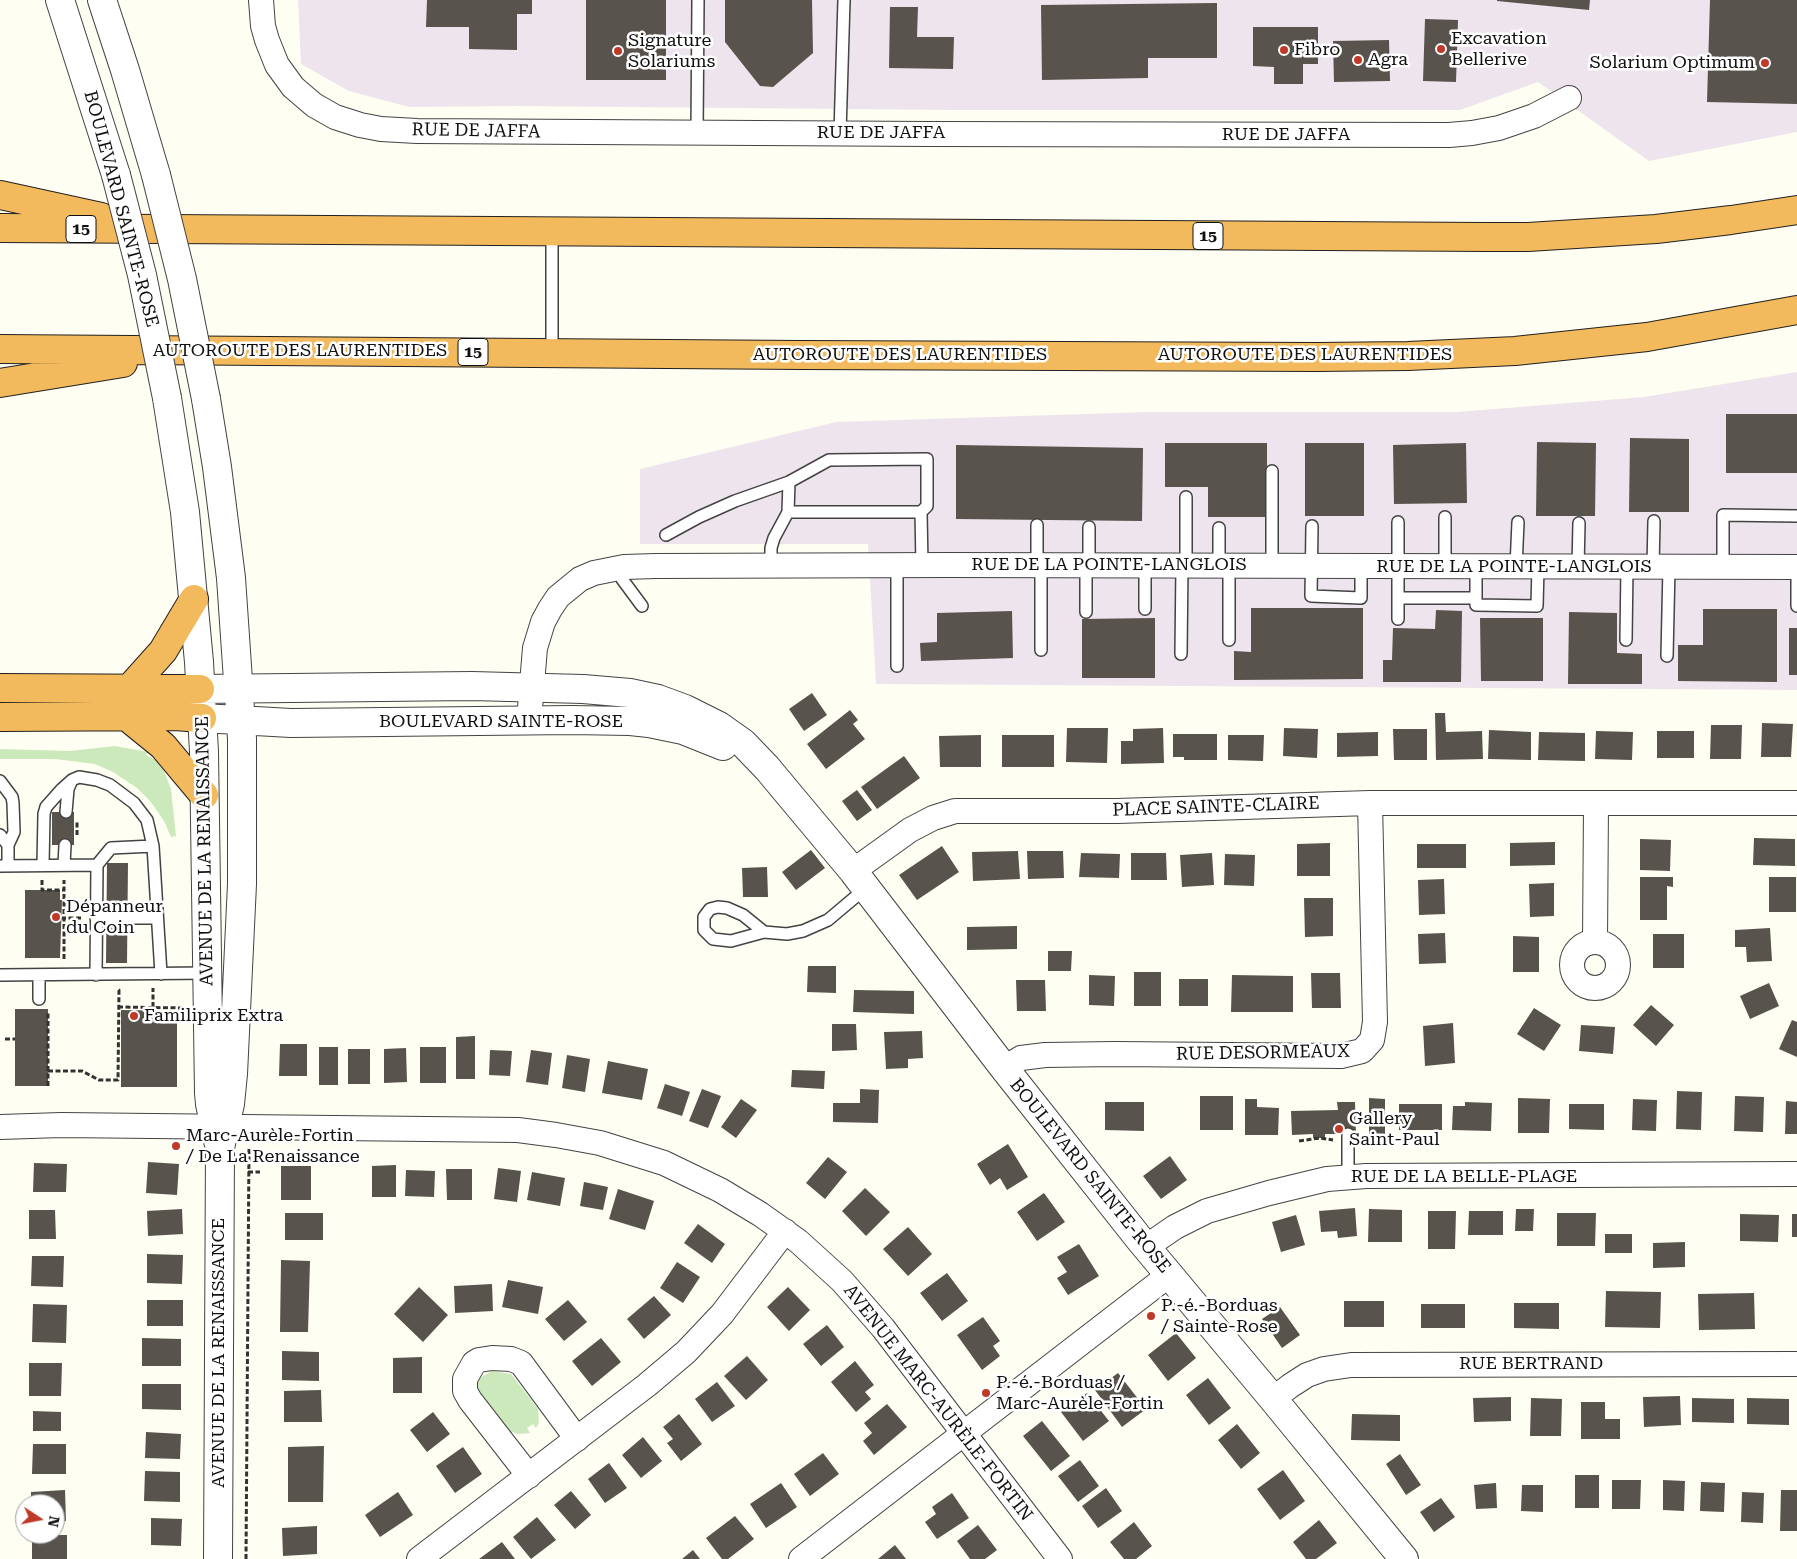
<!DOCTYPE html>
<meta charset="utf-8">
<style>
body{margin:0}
#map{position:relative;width:1797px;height:1559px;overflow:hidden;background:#fffef2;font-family:"Roboto Serif",serif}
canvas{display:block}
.north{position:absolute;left:15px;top:1494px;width:50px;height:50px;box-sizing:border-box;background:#fff;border:1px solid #9f9f9f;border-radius:50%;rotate:101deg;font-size:14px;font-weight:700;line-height:20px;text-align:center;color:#101010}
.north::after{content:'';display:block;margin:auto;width:18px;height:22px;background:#bf3928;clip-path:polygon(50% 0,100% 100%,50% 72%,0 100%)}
</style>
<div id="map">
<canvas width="1797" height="1559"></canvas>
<div class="north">N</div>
</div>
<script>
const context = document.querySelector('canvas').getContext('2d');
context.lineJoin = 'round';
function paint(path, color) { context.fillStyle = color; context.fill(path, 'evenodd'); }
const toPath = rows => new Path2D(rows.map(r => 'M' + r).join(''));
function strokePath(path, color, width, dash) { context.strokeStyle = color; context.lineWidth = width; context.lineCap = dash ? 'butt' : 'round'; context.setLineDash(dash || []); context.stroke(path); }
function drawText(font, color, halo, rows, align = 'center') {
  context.font = font + ' "Roboto Serif",serif'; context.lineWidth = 5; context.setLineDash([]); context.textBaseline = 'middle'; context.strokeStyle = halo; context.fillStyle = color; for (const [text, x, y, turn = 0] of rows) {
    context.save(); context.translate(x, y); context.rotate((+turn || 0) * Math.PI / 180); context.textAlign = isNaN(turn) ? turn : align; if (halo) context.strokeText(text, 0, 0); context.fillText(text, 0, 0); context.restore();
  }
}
paint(toPath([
 [298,0,1797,0,1797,132,1649,161,1538,82,1460,110,955,110,516,106,409,107,349,91,301,64],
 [1797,372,1797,690,876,684,868,544,640,544,640,469,836,422,1148,412,1457,412,1644,397]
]), '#eee4ed');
paint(toPath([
 [115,746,148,752,146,755,154,759,164,771,171,789,176,836,171,837,164,821,151,802,137,788,113,772,95,764,55,759,0,759,0,749,70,751],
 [492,1371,511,1374,538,1409,539,1423,536,1428,533,1424,527,1428,530,1433,518,1434,509,1431,478,1390,478,1382,481,1377]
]), '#cce9bc');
paint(toPath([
 [427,0,532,0,532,14,517,14,517,50,469,49,469,27,426,27],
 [586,0,666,0,666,80,586,80],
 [725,0,812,0,813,53,773,87,760,86,725,42],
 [1497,0,1590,0,1589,10,1497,1],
 [1710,0,1797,0,1797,104,1707,102],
 [1217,3,1217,58,1148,58,1148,78,1042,80,1041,5],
 [890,7,918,7,917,37,954,37,953,69,889,68],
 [1425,19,1458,20,1456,82,1423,81],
 [1253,27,1318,27,1318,64,1303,64,1303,84,1274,84,1274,67,1253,66],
 [1389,40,1390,81,1334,82,1333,41],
 [1726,414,1797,414,1797,473,1726,473],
 [1630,438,1689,439,1689,512,1629,512],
 [1537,442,1596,443,1595,516,1536,516],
 [1165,443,1267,443,1267,517,1208,517,1208,487,1165,487],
 [1305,443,1364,443,1364,516,1305,516],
 [1466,443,1467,503,1394,504,1393,445],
 [956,445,1143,448,1142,521,956,519],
 [1251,608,1363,608,1363,679,1234,680,1234,651,1251,652],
 [1703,609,1777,609,1777,682,1678,681,1678,645,1703,645],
 [1436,610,1462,611,1461,682,1383,682,1383,660,1392,660,1393,628,1435,629],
 [1012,611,1013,658,921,661,920,643,937,642,937,613],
 [1569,612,1617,613,1617,653,1642,654,1642,684,1568,684],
 [1155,618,1155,678,1082,678,1082,619],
 [1480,618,1543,618,1543,681,1481,681],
 [1789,628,1797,628,1797,675,1789,675],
 [812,693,827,715,804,731,789,709],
 [850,710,858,720,853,724,865,739,826,769,807,744],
 [1435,713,1445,713,1446,732,1482,731,1483,759,1436,760],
 [1762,723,1793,724,1791,757,1761,757],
 [1711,725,1742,725,1741,759,1710,759],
 [1067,728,1108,728,1107,763,1066,762],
 [1163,728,1164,763,1121,764,1121,741,1133,741,1133,729],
 [1284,728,1318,729,1317,758,1283,756],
 [1393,729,1427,729,1427,760,1394,760],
 [1489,730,1531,732,1531,760,1488,759],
 [1596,731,1633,732,1632,760,1595,759],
 [1657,731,1694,731,1694,758,1657,758],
 [1378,732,1378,756,1337,757,1337,733],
 [1539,732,1585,733,1585,761,1538,760],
 [1173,734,1217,734,1217,760,1184,760,1184,757,1173,757],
 [981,735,981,767,940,767,939,736],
 [1002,735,1054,735,1054,767,1002,767],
 [1228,735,1264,735,1263,761,1228,760],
 [904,756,920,778,877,809,861,787],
 [857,790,872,810,857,821,842,801],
 [52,812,74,812,74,845,52,845],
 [1754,838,1795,839,1795,866,1753,865],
 [1640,839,1671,840,1670,871,1640,870],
 [1555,842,1555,865,1510,866,1510,843],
 [1330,843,1330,876,1297,876,1297,844],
 [1417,844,1466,844,1466,868,1417,868],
 [942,846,959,872,917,900,899,875],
 [811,850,825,868,796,890,782,872],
 [1018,851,1020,879,973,881,972,852],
 [1027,851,1063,851,1064,878,1028,879],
 [1081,853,1120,854,1119,878,1079,877],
 [1131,853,1166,853,1167,880,1131,880],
 [1212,853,1214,885,1182,887,1180,855],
 [1225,854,1255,855,1254,886,1224,885],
 [107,863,128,863,127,963,106,963],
 [767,867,768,897,743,897,742,868],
 [1640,877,1673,877,1673,887,1667,886,1667,920,1640,920],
 [1769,877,1796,877,1796,912,1769,912],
 [1444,879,1445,914,1419,915,1418,880],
 [1554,883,1554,916,1530,917,1529,884],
 [25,890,60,890,60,900,62,900,60,958,25,958],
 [1304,898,1333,898,1333,936,1305,937],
 [1017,926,1017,949,967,950,967,927],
 [1770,928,1772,961,1747,962,1746,947,1735,947,1735,930],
 [1445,933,1446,963,1419,964,1418,934],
 [1653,934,1684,934,1684,968,1653,968],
 [1513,936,1539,937,1539,972,1513,972],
 [1048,951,1072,951,1071,971,1048,971],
 [808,966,836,966,836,993,807,992],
 [1134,972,1161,972,1161,1006,1134,1006],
 [1311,973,1340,973,1341,1008,1312,1008],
 [1089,975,1115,976,1114,1006,1089,1005],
 [1232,975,1293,976,1293,1012,1231,1012],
 [1179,979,1208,979,1208,1006,1179,1006],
 [1016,980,1045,980,1046,1011,1017,1011],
 [1769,983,1779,1006,1750,1019,1740,996],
 [854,990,914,991,914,1014,853,1012],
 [1651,1005,1674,1025,1656,1046,1633,1025],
 [1534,1008,1561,1025,1544,1051,1517,1034],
 [15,1009,48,1009,48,1086,15,1086],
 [121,1010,177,1011,177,1087,121,1087],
 [1792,1020,1797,1022,1797,1057,1779,1049],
 [1453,1023,1455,1063,1425,1066,1423,1026],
 [832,1024,856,1024,857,1050,832,1051],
 [1581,1025,1615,1027,1613,1054,1579,1051],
 [922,1031,923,1058,908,1059,908,1068,886,1069,884,1032],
 [475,1036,475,1079,456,1079,456,1037],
 [280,1044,307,1044,307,1076,279,1076],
 [319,1047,338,1047,338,1085,319,1085],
 [420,1047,446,1047,446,1083,420,1083],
 [406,1048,407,1082,384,1083,384,1049],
 [348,1049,370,1049,370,1084,348,1084],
 [490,1050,512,1051,510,1076,489,1075],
 [531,1050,552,1053,548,1085,526,1082],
 [567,1055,590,1059,585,1092,562,1088],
 [608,1061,648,1069,642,1100,602,1093],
 [792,1070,825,1071,824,1089,791,1087],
 [665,1084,690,1092,682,1116,657,1108],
 [702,1089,721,1096,708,1128,689,1121],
 [860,1089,879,1090,878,1123,833,1122,833,1103,860,1103],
 [1677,1091,1702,1092,1701,1130,1676,1129],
 [1200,1096,1233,1096,1233,1130,1200,1130],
 [1735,1096,1764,1097,1763,1132,1734,1131],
 [1369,1098,1385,1099,1385,1140,1369,1140],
 [1518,1098,1550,1099,1549,1133,1518,1133],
 [741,1099,757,1110,736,1138,721,1127],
 [1245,1099,1257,1099,1257,1107,1279,1108,1278,1135,1245,1135],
 [1633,1099,1657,1100,1656,1131,1632,1130],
 [1786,1101,1797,1102,1797,1134,1785,1134],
 [1105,1102,1144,1102,1144,1131,1105,1130],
 [1337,1102,1355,1102,1356,1134,1325,1134,1325,1138,1313,1138,1313,1134,1292,1135,1291,1111,1338,1110],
 [1465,1102,1492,1103,1491,1131,1452,1130,1453,1106,1465,1106],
 [1399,1104,1442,1104,1442,1130,1399,1130],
 [1569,1104,1604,1104,1604,1130,1569,1129],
 [1008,1144,1028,1177,1007,1190,1000,1178,990,1185,977,1164],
 [1170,1156,1187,1180,1161,1199,1143,1176],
 [828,1157,847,1172,825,1199,806,1183],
 [148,1162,179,1164,177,1195,146,1193],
 [34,1163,67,1164,66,1192,33,1192],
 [396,1165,396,1197,372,1197,372,1166],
 [281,1166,311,1166,311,1200,281,1200],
 [498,1168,521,1171,517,1202,494,1199],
 [446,1169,472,1169,472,1200,447,1200],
 [406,1170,435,1171,434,1197,405,1196],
 [532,1172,565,1178,560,1206,527,1200],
 [584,1182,608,1187,603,1210,580,1206],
 [865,1188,890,1212,866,1236,842,1211],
 [618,1189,654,1201,645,1230,609,1219],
 [1044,1193,1065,1222,1037,1241,1017,1212],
 [1355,1208,1357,1236,1338,1238,1337,1231,1321,1232,1319,1211],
 [182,1209,183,1234,148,1236,147,1211],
 [1369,1209,1402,1210,1402,1242,1368,1242],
 [1516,1209,1534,1209,1533,1231,1515,1231],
 [29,1210,55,1210,56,1239,29,1239],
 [1428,1211,1456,1211,1455,1249,1428,1249],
 [1469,1211,1503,1211,1503,1235,1468,1235],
 [285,1213,323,1213,323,1240,285,1240],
 [1557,1213,1596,1213,1595,1246,1557,1246],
 [1740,1214,1779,1215,1778,1242,1740,1241],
 [1792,1214,1797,1214,1797,1237,1792,1237],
 [1296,1215,1305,1245,1281,1252,1272,1222],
 [698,1224,725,1244,712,1263,684,1243],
 [908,1227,932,1254,908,1276,883,1249],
 [1605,1234,1632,1234,1632,1253,1605,1253],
 [1685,1242,1685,1267,1653,1268,1653,1243],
 [1079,1244,1099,1276,1068,1295,1057,1278,1067,1272,1057,1257],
 [147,1254,183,1255,182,1284,147,1283],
 [32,1256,64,1256,63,1287,31,1286],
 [281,1260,310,1261,308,1332,280,1332],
 [677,1262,700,1277,683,1303,660,1288],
 [947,1273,968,1301,942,1321,920,1293],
 [508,1280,543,1287,538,1314,502,1307],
 [492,1284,493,1311,455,1313,454,1286],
 [419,1287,448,1315,423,1342,394,1314],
 [788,1287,810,1310,789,1331,767,1307],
 [1606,1291,1661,1292,1660,1328,1605,1327],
 [1754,1293,1755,1329,1699,1330,1698,1294],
 [654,1296,671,1315,644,1339,627,1319],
 [147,1300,183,1300,183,1326,147,1326],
 [568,1300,587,1322,564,1341,545,1319],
 [1344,1301,1384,1301,1384,1327,1344,1327],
 [1514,1303,1559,1303,1559,1329,1514,1328],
 [33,1304,67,1305,66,1343,32,1342],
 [1421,1304,1465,1304,1465,1328,1421,1328],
 [1280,1307,1300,1335,1282,1348,1262,1319],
 [983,1317,1000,1341,993,1346,1000,1356,982,1370,957,1335],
 [827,1325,844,1347,821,1366,803,1344],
 [1176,1333,1196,1358,1168,1381,1148,1355],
 [142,1338,181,1339,181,1366,142,1366],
 [601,1338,621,1362,592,1386,572,1361],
 [282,1351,319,1352,319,1381,282,1380],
 [747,1356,768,1380,746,1400,724,1376],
 [422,1357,422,1393,393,1393,393,1358],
 [855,1361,874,1385,865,1392,871,1399,856,1412,831,1382],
 [29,1363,62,1363,61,1396,29,1396],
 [1118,1373,1146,1409,1122,1427,1095,1390],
 [1208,1378,1231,1408,1209,1425,1186,1395],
 [717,1382,735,1406,712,1422,695,1399],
 [142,1384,181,1384,181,1410,142,1409],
 [321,1390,322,1422,284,1422,284,1391],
 [1087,1393,1109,1421,1083,1441,1061,1412],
 [1680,1396,1681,1425,1644,1427,1643,1397],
 [1511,1397,1511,1421,1474,1422,1473,1398],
 [1531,1398,1562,1399,1561,1436,1530,1436],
 [1692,1398,1734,1399,1734,1423,1692,1422],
 [1747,1398,1789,1399,1789,1425,1747,1424],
 [1581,1402,1605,1402,1605,1419,1620,1419,1620,1439,1581,1439],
 [887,1404,907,1427,874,1455,863,1441,872,1433,864,1423],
 [33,1411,61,1412,61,1431,33,1431],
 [433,1412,450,1434,427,1452,410,1430],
 [679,1414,702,1444,681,1461,667,1443,673,1439,663,1427],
 [1352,1414,1400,1415,1400,1441,1351,1440],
 [1042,1421,1070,1456,1051,1471,1023,1436],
 [1237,1424,1260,1453,1241,1469,1218,1440],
 [146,1432,181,1434,180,1459,145,1458],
 [643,1437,662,1461,641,1478,622,1455],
 [33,1444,66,1444,66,1474,32,1474],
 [324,1446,323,1502,288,1502,288,1447],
 [463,1447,482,1474,455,1493,436,1466],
 [823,1453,839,1474,810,1496,794,1474],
 [1400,1454,1421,1485,1406,1495,1386,1464],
 [1080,1460,1099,1486,1078,1502,1058,1476],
 [609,1463,627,1488,605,1503,588,1479],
 [1283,1470,1305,1501,1280,1520,1257,1489],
 [145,1471,180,1472,180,1502,144,1501],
 [1575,1475,1599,1475,1599,1508,1575,1508],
 [1612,1480,1641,1480,1640,1509,1612,1509],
 [1663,1480,1685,1481,1684,1511,1663,1510],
 [1701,1482,1725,1483,1724,1512,1700,1511],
 [781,1483,797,1507,766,1528,750,1504],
 [1496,1483,1497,1508,1476,1509,1474,1485],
 [1522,1485,1543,1485,1543,1512,1521,1511],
 [1106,1488,1122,1511,1098,1528,1082,1506],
 [65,1490,66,1521,55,1521,55,1504,31,1504,31,1492],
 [1781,1490,1797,1490,1797,1531,1780,1531],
 [571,1491,591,1515,575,1529,554,1505],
 [398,1492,413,1515,380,1537,365,1515],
 [1742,1492,1764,1493,1763,1523,1741,1522],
 [952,1493,969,1518,937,1539,925,1522,936,1514,932,1507],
 [1441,1498,1455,1517,1434,1532,1420,1512],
 [735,1516,754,1539,728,1559,722,1559,706,1538],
 [537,1517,556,1540,531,1559,513,1537],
 [151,1518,182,1519,181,1546,151,1545],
 [1319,1520,1337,1543,1316,1559,1306,1559,1293,1542],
 [1134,1522,1152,1546,1136,1559,1124,1559,1110,1542],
 [978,1525,997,1550,985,1559,970,1559,957,1541],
 [317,1526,317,1554,283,1556,282,1528],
 [32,1535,67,1535,67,1559,32,1559],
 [502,1542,515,1559,479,1559],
 [895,1545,906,1559,878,1559],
 [693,1550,700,1559,682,1559]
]), '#58534c');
const service = toPath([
 [697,133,698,0],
 [840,133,844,0],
 [552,232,552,352],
 [1272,471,1272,566],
 [788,512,789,482,829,460,927,459,927,506,921,512],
 [1398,522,1398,619],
 [1312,526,1311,596,1361,598,1361,566],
 [666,535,699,517,735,501,789,482],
 [1037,565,1037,525],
 [1041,565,1041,650],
 [1086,565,1086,612],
 [1089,565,1089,527],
 [1186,565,1186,497],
 [1219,565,1219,528],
 [1229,565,1229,640],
 [771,566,771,548,774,538,788,512,921,512,922,565],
 [1445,566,1445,517],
 [1476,567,1476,605,1537,606,1538,567],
 [1516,567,1518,522],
 [1578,567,1579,523],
 [1653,567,1654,521],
 [1723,567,1723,515,1797,516],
 [1797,567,1797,606],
 [619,568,622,579,642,606],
 [1398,598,1476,598],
 [1145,609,1145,565],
 [1626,640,1627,567],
 [1181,654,1182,565],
 [1667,656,1669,567],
 [897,666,897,565],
 [0,781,12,797,13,803,14,832,8,845,8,866],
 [66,812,68,789,71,782],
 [0,835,8,845],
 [43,865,44,814,46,807,62,789,72,780,79,777,97,780,110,785,134,803,147,820,153,846],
 [64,865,65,845],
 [97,865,111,848,153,846,161,974],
 [0,866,97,865,96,975],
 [96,918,157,918],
 [764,932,743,915,727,908,718,907,710,909,704,917,704,930,713,939,731,941,764,932,787,934,803,931,828,920,866,888],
 [0,975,208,973],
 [39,999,39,975],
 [1348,1177,1348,1134]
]);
const minor = toPath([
 [261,0,263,26,267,40,277,65,293,87,314,105,335,117,360,125,381,129,417,131,929,134,1449,135,1472,133,1499,128,1534,116,1569,98],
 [529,720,535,648,543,622,550,609,558,597,580,579,594,573,624,567,656,566,948,565,1797,567],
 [853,871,910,830,933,818,955,811,1117,811,1370,803,1797,803],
 [1595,942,1596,804],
 '1572 965a23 23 0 1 1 46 0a23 23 0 1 1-46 0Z',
 [1004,1068,1021,1058,1045,1055,1115,1054,1341,1056,1362,1051,1372,1040,1375,1022,1370,803],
 [0,1127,61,1125,518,1130,556,1135,600,1143,664,1163,720,1190,760,1214,798,1241,842,1281,883,1328,1060,1559],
 [1146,1247,1175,1227,1207,1211,1269,1193,1327,1179,1366,1176,1797,1174],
 [1273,1399,1290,1386,1307,1375,1324,1369,1351,1365,1797,1364],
 [529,1476,470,1400,465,1391,465,1379,474,1363,479,1360,492,1358,511,1359,521,1363,577,1439],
 [419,1559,647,1385,686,1352,722,1314,785,1231],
 [801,1559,1169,1275]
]);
const tertiary = toPath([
 [60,0,116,175],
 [102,0,125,70,156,175],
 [167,398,185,512,199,662,204,752,209,1093,210,1104,218,1141],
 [206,399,217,467,231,578,242,739,242,884,233,1074,230,1104,220,1148,218,1559],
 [200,689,472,686,583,689,630,693,658,699,685,709,719,726,743,743,767,768,853,871,1004,1068,1141,1241,1273,1399,1404,1559],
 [202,718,291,723,572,720,630,721,649,723,683,730,723,746]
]);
const motorway = toPath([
 [0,195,101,217],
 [0,228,1487,237,1528,237,1656,229,1731,220,1797,210],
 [0,349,801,355,1318,357,1408,356,1515,351,1647,337,1797,310],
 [0,383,123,363],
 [0,688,200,689],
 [129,689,163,651,194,599],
 [126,716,163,746,204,795],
 [0,717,174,716,202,718]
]);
strokePath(service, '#434343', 14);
strokePath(minor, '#434343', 26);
strokePath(tertiary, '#434343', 30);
strokePath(motorway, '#212121', 30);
strokePath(toPath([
 [77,835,77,821],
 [42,880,42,890,64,890],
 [61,918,83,918],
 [64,959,64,880],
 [118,1007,185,1008],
 [153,1007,153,988],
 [5,1039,15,1039],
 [48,1071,82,1071,99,1080,118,1080,119,990,117,990],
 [48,1086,48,1012],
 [1299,1141,1320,1138,1333,1140],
 [248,1172,260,1172],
 [246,1559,249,1149]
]), '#323232', 3, [5, 2.5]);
strokePath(service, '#fff', 11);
strokePath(minor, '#fff', 24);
strokePath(tertiary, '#fff', 28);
strokePath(motorway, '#f2b95d', 28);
const tertiaryBridge = toPath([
 [116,175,142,275,167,398],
 [156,175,182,279,206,399]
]);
strokePath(tertiaryBridge, '#434343', 30, []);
strokePath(tertiaryBridge, '#fff', 28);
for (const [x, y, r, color] of [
 [1441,49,5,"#bf3928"],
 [1284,50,5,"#bf3928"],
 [618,51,5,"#bf3928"],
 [1358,60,5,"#bf3928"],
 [1765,63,5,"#bf3928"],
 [56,917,5,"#bf3928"],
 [134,1016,5,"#bf3928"],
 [1339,1129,5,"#bf3928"],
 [176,1146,5,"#bf3928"],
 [1151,1316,5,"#bf3928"],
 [986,1393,5,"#bf3928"]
]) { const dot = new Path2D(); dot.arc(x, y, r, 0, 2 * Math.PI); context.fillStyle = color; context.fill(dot); strokePath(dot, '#fff', 2); }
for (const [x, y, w] of [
 [81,229,30],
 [1208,236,30],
 [473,352,30]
]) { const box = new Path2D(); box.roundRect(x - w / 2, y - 13.5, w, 27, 4); context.fillStyle = '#fff'; context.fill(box); strokePath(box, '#101010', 1); }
drawText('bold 16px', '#101010', null, [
 ["15",81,229],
 ["15",1208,236],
 ["15",473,352]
]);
drawText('18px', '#101010', '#fff', [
 ["Excavation",1451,39],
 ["Bellerive",1451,60],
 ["Signature",628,41],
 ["Solariums",628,62],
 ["Fibro",1294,50],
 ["Agra",1368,60],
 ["Solarium Optimum",1755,63,"right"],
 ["Dépanneur",66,907],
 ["du Coin",66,928],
 ["Familiprix Extra",144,1016],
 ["Gallery",1349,1119],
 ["Saint-Paul",1349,1140],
 ["Marc-Aurèle-Fortin",186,1136],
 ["/ De La Renaissance",186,1157],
 ["P.-é.-Borduas",1161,1306],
 ["/ Sainte-Rose",1161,1327],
 ["P.-é.-Borduas /",996,1383],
 ["Marc-Aurèle-Fortin",996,1404]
], 'left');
drawText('18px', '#101010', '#fff', [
 ["RUE DE JAFFA",476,131,1],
 ["RUE DE JAFFA",881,133],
 ["RUE DE JAFFA",1286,135],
 ["BOULEVARD SAINTE-ROSE",121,209,75],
 ["AUTOROUTE DES LAURENTIDES",300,351],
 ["AUTOROUTE DES LAURENTIDES",900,355],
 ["AUTOROUTE DES LAURENTIDES",1305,355],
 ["RUE DE LA POINTE-LANGLOIS",1109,565],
 ["RUE DE LA POINTE-LANGLOIS",1514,567],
 ["BOULEVARD SAINTE-ROSE",501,722],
 ["PLACE SAINTE-CLAIRE",1216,807,-2],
 ["AVENUE DE LA RENAISSANCE",205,851,-91],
 ["RUE DESORMEAUX",1263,1053,-1],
 ["BOULEVARD SAINTE-ROSE",1090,1176,51],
 ["RUE DE LA BELLE-PLAGE",1464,1177],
 ["AVENUE DE LA RENAISSANCE",219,1353,-90],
 ["RUE BERTRAND",1531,1364],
 ["AVENUE MARC-AURÈLE-FORTIN",938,1403,52]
]);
</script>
